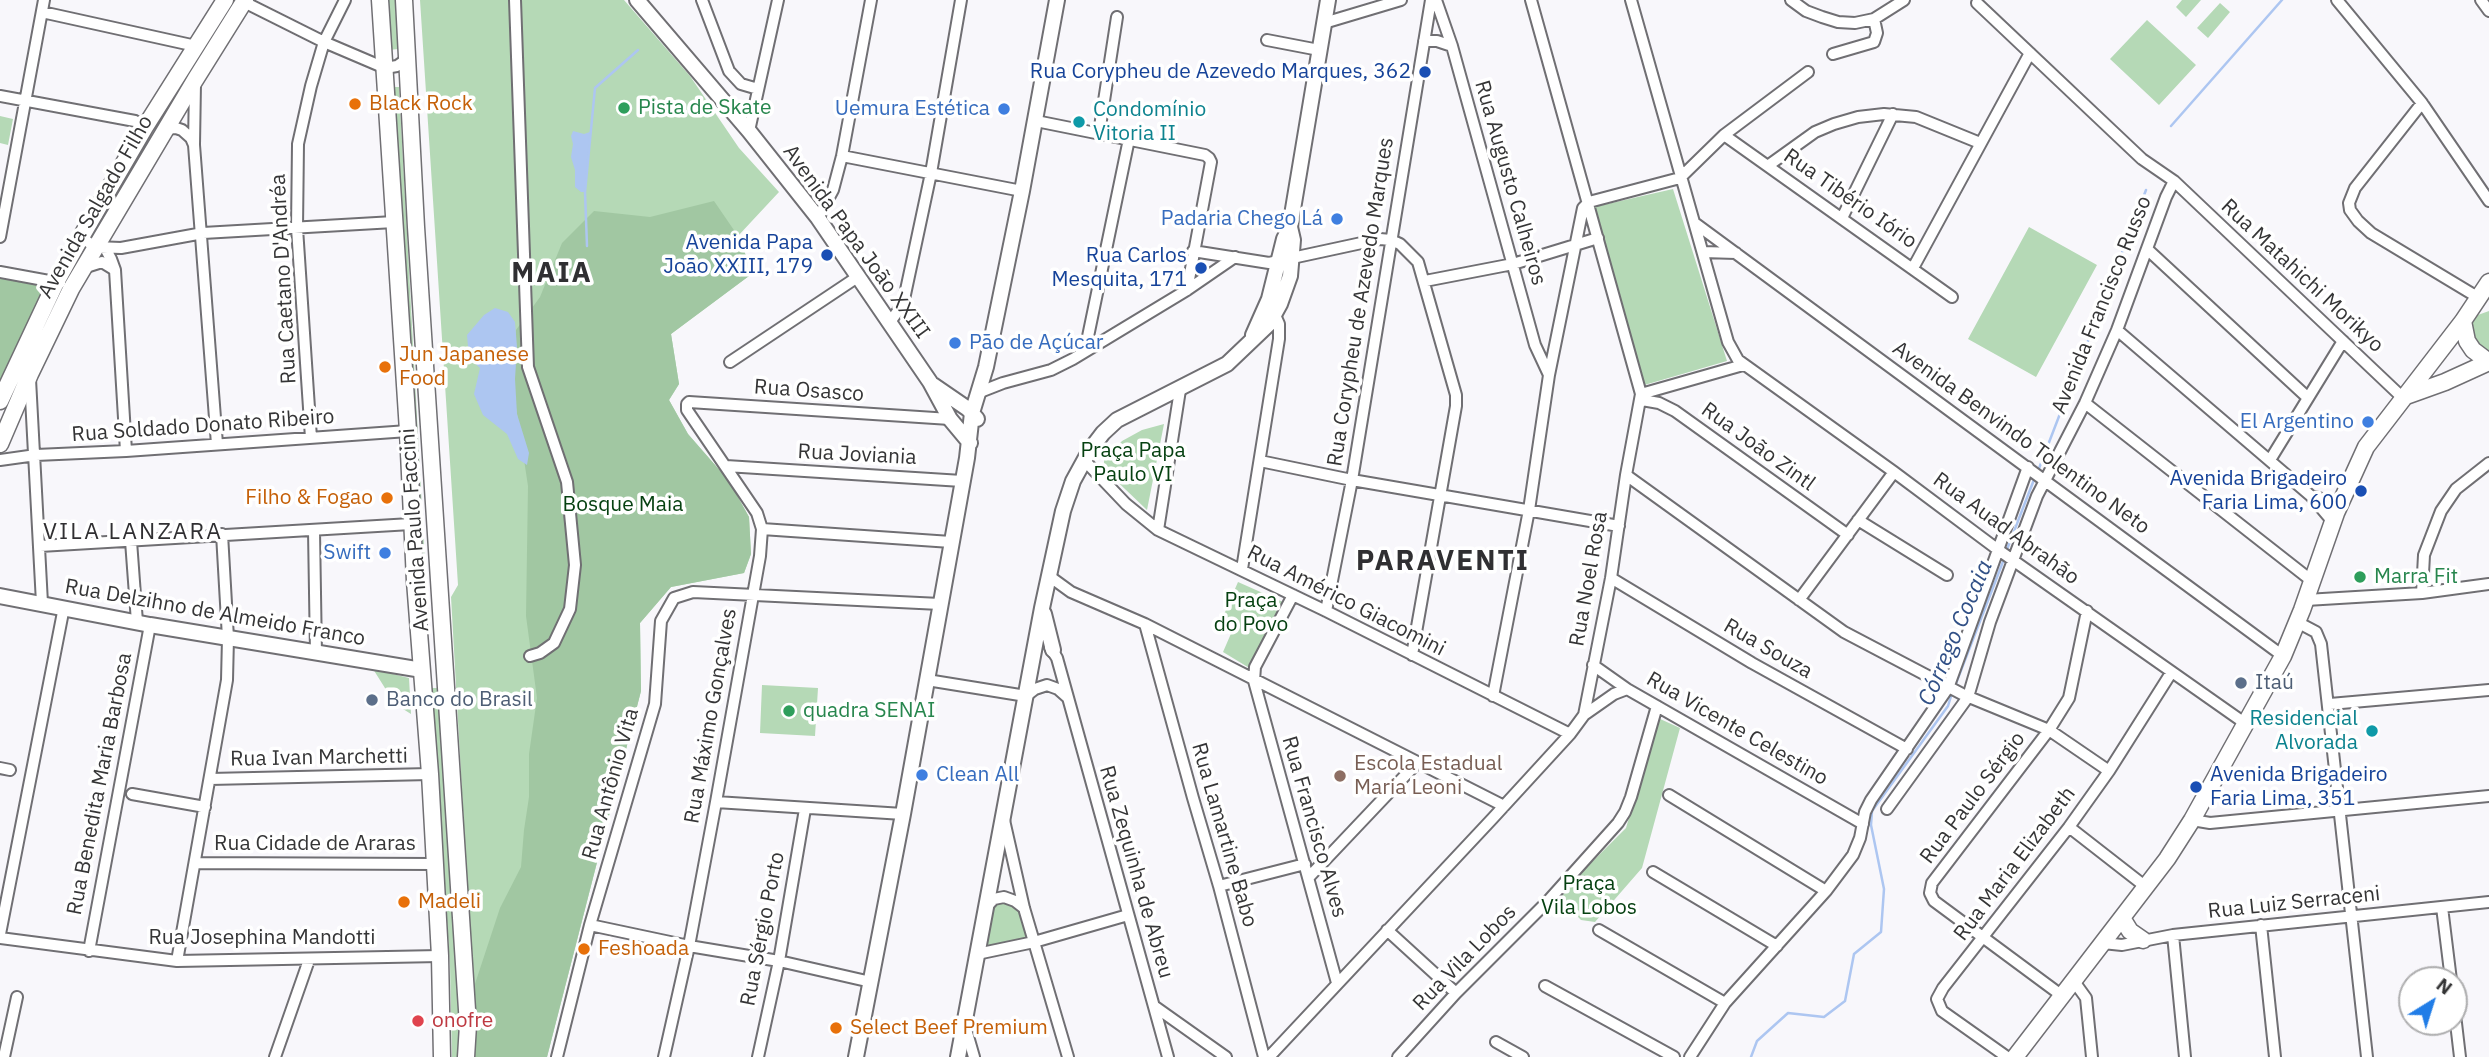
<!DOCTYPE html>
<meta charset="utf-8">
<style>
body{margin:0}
#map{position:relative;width:2489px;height:1057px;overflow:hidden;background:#f8f7fb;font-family:"IBM Plex Sans",sans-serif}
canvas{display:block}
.north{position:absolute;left:2398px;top:966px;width:70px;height:70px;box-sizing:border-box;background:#fff;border:2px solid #aeaeaf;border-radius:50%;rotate:38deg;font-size:19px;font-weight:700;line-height:28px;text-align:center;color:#353536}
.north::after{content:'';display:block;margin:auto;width:24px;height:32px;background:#217de7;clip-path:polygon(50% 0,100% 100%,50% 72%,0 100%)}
</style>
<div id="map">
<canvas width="2489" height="1057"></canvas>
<div class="north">N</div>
</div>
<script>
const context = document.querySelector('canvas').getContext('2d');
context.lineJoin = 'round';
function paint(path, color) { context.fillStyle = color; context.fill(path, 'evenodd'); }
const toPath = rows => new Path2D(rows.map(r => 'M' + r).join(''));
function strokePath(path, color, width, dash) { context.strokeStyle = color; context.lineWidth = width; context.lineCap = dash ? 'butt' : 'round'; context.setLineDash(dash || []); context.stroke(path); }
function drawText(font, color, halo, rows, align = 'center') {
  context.font = font + ' "IBM Plex Sans",sans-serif'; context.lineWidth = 7; context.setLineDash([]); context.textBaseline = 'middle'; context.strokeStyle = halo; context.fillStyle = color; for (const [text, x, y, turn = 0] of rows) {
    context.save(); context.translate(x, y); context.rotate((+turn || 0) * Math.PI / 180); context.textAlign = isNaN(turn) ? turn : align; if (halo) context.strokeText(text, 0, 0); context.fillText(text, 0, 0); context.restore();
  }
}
paint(toPath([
 [386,0,395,0,398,49,389,50],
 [420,0,624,0,690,76,739,148,779,192,738,236,753,273,671,334,679,384,669,400,688,434,729,481,749,517,751,554,744,573,671,587,640,623,641,691,547,1057,472,1057,470,934,451,597,458,585],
 [2182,0,2201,0,2186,17,2176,7],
 [2220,3,2230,12,2208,38,2197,28],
 [2147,20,2196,65,2159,105,2110,59],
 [391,87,399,87,427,600,419,581],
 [0,116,13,119,8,145,0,143],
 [1673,189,1727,361,1641,386,1594,207],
 [2029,227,2097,265,2036,377,1968,339],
 [2489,311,2489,354,2473,343,2470,325,2475,316],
 [1164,424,1147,510,1104,469,1104,460,1122,441,1142,430],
 [1238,582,1283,602,1251,669,1223,652,1233,629,1222,619],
 [373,669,409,678,411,714,395,704],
 [762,685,818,688,815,736,760,733],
 [431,688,439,688,458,964,459,1057,452,1057,450,966],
 [1658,718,1680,728,1642,868,1595,922,1581,920,1558,896,1626,828],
 [1005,900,1023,909,1032,942,982,952,993,906]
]), '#b5d9b6');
paint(toPath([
 [714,201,738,236,753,273,671,334,679,384,669,400,688,434,729,481,749,517,751,554,744,573,671,587,640,623,641,691,547,1057,472,1057,471,996,500,908,521,867,524,830,529,797,529,754,537,698,526,616,528,486,512,381,516,330,540,297,562,243,594,211,650,217],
 [0,277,49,286,0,389]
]), '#a1c7a2');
paint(toPath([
 [573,131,584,134,590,132,585,192,581,192,575,187,575,170,571,157,573,144,571,136],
 [495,308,508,312,515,322,517,347,515,379,517,414,529,453,527,465,518,459,507,434,483,415,474,394,480,368,469,358,467,335,484,315]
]), '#adc6f1');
strokePath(toPath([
 [2171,126,2282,0],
 [587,246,585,192,595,88,638,50],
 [2038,471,2146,190],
 [2006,552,2035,477],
 [1955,686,2004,559],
 [1751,1057,1757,1041,1788,1013,1824,1017,1845,1001,1854,954,1881,932,1884,889,1871,825,1872,811,1948,706,1952,693]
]), '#adc6f1', 2.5);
const minor = toPath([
 [515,0,528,367,567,482,575,565,570,609,554,643,540,653,530,656],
 [702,0,729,71,741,84,758,89],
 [1436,0,1452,46,1535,345,1549,375],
 [1631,0,1728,342,1738,360,1894,472,1997,549,2246,724],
 [1791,0,1806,11,1822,17,1838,22,1855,23,1874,19,1904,0],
 [2337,0,2422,103,2489,201],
 [2481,0,2489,11],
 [244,2,324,42,385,68,397,66,407,59],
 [1977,3,2142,159,2174,181,2404,399],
 [42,12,196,46],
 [1324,23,1401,0],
 [1267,40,1319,50],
 [1424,41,1437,41,1452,46],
 [1833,54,1874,42,1877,33,1874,19],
 [195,83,194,145,217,444],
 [0,96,135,121,145,127],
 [2422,103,2355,188,2349,203,2350,210,2358,221,2371,233,2479,298],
 [1036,121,1205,155,1209,158,1211,162,1187,290],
 [165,129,176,128,182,130,191,138,194,145],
 [749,131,778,0],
 [1099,133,1117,17],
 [1724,135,1952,297],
 [842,156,1022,191],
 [1769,165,1815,132,1834,124,1858,117,1884,114,1916,117,1980,143],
 [818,218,833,190,842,156,871,0],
 [1842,218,1893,114],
 [1696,224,2283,656],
 [0,237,44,0],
 [81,237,95,247,121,248,203,233,394,222],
 [105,248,111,259,115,270,126,451],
 [2147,249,2307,397],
 [1193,251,1269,263,1380,239,1391,240,1400,244,1418,262,1456,395,1456,406,1412,655],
 [1703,252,1736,253],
 [83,268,102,262,115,270],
 [1913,268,2030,53],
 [0,272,60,283],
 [1425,281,1513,264,1598,238],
 [890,322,903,304,931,173,961,0],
 [2117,330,2311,496,2333,522],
 [1085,351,1129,139],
 [730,362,859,276],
 [30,379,42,603],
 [980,392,1003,383,1051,370,1073,359,1187,290,1235,257],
 [1641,394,1743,365],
 [1642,400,1659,403,1675,411,1848,535],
 [2085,403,2312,581],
 [311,438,297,228,298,144,311,86,324,42,345,0],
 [0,460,36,455,126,451,408,431],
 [1084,460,1126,504,1158,530,1326,611,1570,734],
 [2270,460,2343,341],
 [1260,461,1352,480,1619,526],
 [726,466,962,481],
 [1626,475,1844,632,1964,695,2049,730,2109,771],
 [2311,496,2340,504],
 [1858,520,1947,575],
 [762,529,951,542],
 [1158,530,1180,390],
 [314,531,316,654],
 [131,541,137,622],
 [40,546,411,524],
 [1242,569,1279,339,1279,324,1275,315],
 [1049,576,1071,592,1145,624,1504,806],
 [1611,578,1752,663,1907,749],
 [2422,593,2424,555,2441,511,2456,489,2489,463],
 [1293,595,1255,667,1254,681,1337,983],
 [1799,600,1894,472],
 [2306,600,2422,593,2489,584],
 [1326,611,1352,480,1431,0],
 [2297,622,2316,632,2321,644,2367,1057],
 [1145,624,1193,798,1219,886,1264,1057],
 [1050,647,1057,658,1168,1057],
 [1593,665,1627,689,1863,824],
 [927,680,1026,696,1035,689,1047,685,1058,689,1067,697],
 [1493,696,1529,510,1549,375,1583,208,1589,202,1680,178,1724,135,1808,72],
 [2330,704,2489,690],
 [1584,715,1614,694,1627,689],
 [0,768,10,770],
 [210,779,430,774],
 [132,794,205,807],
 [1669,795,1826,891],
 [716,802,903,814],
 [1887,809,1968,697,1990,622,2037,496,2085,403,2117,330,2166,197,2174,181],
 [1004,820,1024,908,1068,1057],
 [2192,820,2210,823,2489,796],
 [2069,827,2146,887],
 [195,863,434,864],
 [1653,872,1777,946],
 [1309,877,1417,763],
 [1219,886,1305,864],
 [2442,907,2451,980],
 [985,908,994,899,1004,897,1015,901,1024,908],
 [590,925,689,946,779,961,871,982],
 [2261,925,2275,1057],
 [1387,930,1456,993],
 [1599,930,1725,1003],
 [0,934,64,607],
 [2173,935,2185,1057],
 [0,938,177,961,440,956],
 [2103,943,2122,945,2173,935,2489,902],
 [89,951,150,625],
 [977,954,1034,942,1128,915],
 [177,961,227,680,228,638,222,534],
 [2073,980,2086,998,2092,1057],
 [1545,986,1674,1057],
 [2061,995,1934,901,1930,893,1932,883,2049,730,2069,698,2087,611],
 [1154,1006,1226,1057],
 [2454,1006,2460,1057],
 [965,1026,974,1057],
 [1496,1042,1523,1057],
 [4,1057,17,997],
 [275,1057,309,960],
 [557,1057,590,925,655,704,661,621,674,598,693,592,940,604],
 [664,1057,689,946,716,802,760,556,762,529,757,513,687,410,687,404,689,402,950,419],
 [758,1057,779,961,805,809],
 [1269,1057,1492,819,1570,734,1584,715,1611,578,1626,475,1641,394,1531,0],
 [1398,1057,1456,993,1548,901,1618,823,1625,812,1631,797,1657,706],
 [1690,1057,1725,1003,1826,891,1853,855,1860,838,1865,812,1871,800,1948,688,2028,467],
 [2007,1057,1942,1011,1937,999,1943,988,2069,827,2109,771,2171,673]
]);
const tertiary = toPath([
 [637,0,749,131,818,218,930,382,950,419,970,443],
 [1253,335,1269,299,1284,239,1290,227,1328,0],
 [933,385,968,409,977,419],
 [0,596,150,625,422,670],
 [1044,614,1053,650],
 [856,1057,903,814,967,458,972,413,986,367,1022,191,1057,0],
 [958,1057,1042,608,1063,511,1073,481,1090,450,1103,433,1117,420,1227,364,1269,324,1280,304,1290,276,1293,240,1290,227]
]);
const secondary = toPath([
 [380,0,408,431,415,581,430,774,440,956,442,1057],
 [404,0,416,227,468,1025,466,1057],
 [2463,321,2467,341,2473,350,2489,362],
 [2406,396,2445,382,2489,362],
 [0,401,56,282,81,237,145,127,225,0],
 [0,444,30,374,71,289,195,80,245,0],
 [2122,918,2130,931,2143,940],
 [2015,1057,2167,859,2192,820,2283,656,2302,610,2336,513,2366,447,2463,321,2489,282]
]);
strokePath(minor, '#706f73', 14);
strokePath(tertiary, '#706f73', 18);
strokePath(secondary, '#706f73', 19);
strokePath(minor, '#fff', 10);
strokePath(tertiary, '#fff', 14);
strokePath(secondary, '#fff', 16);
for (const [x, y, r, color] of [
 [1425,72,7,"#1a4fb4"],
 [355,104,7,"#e8710a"],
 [624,108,7,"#2e9e5b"],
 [1004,109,7,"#3f7fe0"],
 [1079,122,7,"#0f9aa8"],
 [1337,219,7,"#3f7fe0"],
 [827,255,7,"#1a4fb4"],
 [1201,268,7,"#1a4fb4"],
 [955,343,7,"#3f7fe0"],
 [385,367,7,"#e8710a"],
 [2368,422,7,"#3f7fe0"],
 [2361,491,7,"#1a4fb4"],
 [387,498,7,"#e8710a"],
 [385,553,7,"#3f7fe0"],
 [2360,577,7,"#2e9e5b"],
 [2241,683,7,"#5c6f8a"],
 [372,700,7,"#5c6f8a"],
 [789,711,7,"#2e9e5b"],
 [2372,731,7,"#0f9aa8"],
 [922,775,7,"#3f7fe0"],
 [1340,776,7,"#8d6e63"],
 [2196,787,7,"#1a4fb4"],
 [404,902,7,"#e8710a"],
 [584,949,7,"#e8710a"],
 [418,1021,7,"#e0444e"],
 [836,1028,7,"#e8710a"]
]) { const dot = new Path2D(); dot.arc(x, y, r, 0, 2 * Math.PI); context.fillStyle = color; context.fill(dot); strokePath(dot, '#fff', 2.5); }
drawText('21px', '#164399', '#fff', [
 ["Rua Corypheu de Azevedo Marques, 362",1411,72],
 ["Avenida Papa",813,243],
 ["João XXIII, 179",813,267],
 ["Rua Carlos",1187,256],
 ["Mesquita, 171",1187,280],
 ["Avenida Brigadeiro",2347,479],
 ["Faria Lima, 600",2347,503],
 ["Avenida Brigadeiro",2210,775,"left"],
 ["Faria Lima, 351",2210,799,"left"]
], 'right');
drawText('21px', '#c56008', '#fff', [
 ["Black Rock",369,104],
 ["Jun Japanese",399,355],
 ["Food",399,379],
 ["Filho & Fogao",373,498,"right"],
 ["Madeli",418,902],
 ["Feshoada",598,949],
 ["Select Beef Premium",850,1028]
], 'left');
drawText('21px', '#27864d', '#fff', [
 ["Pista de Skate",638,108],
 ["Marra Fit",2374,577],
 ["quadra SENAI",803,711]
], 'left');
drawText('21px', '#366cbe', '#fff', [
 ["Uemura Estética",990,109],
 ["Padaria Chego Lá",1323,219],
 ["Pão de Açúcar",969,343,"left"],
 ["El Argentino",2354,422],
 ["Swift",371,553],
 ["Clean All",936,775,"left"]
], 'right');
drawText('21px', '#0d838f', '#fff', [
 ["Condomínio",1093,110],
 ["Vitoria II",1093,134],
 ["Residencial",2358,719,"right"],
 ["Alvorada",2358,743,"right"]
], 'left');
drawText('21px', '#353536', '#fff', [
 ["Rua Augusto Calheiros",1510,183,74],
 ["Rua Tibério Iório",1850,199,35],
 ["Avenida Salgado Filho",96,207,-60],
 ["Avenida Papa João XXIII",856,242,54],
 ["Rua Matahichi Morikyo",2302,276,43],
 ["Rua Caetano D'Andréa",284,279,-93],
 ["Rua Corypheu de Azevedo Marques",1361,302,-81],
 ["Avenida Francisco Russo",2102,305,-68],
 ["Rua Osasco",809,391,4],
 ["Rua Soldado Donato Ribeiro",203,426,-4],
 ["Avenida Benvindo Tolentino Neto",2021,438,36],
 ["Rua João Zintl",1758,447,36],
 ["Rua Joviania",857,455,3],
 ["Rua Auad Abrahão",2006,529,36],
 ["Avenida Paulo Faccini",415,530,-94],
 ["Rua Noel Rosa",1589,579,-80],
 ["Rua Américo Giacomini",1346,601,27],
 ["Rua Delzihno de Almeido Franco",215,613,10],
 ["Rua Souza",1768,649,30],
 ["Rua Máximo Gonçalves",711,716,-80],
 ["Rua Vicente Celestino",1737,729,30],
 ["Rua Ivan Marchetti",319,758,-1],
 ["Rua Benedita Maria Barbosa",100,784,-79],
 ["Rua Antônio Vita",611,784,-74],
 ["Rua Paulo Sérgio",1973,798,-53],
 ["Rua Francisco Alves",1314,827,74],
 ["Rua Lamartine Babo",1224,835,74],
 ["Rua Cidade de Araras",315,844],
 ["Rua Maria Elizabeth",2015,864,-53],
 ["Rua Zequinha de Abreu",1136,872,74],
 ["Rua Luiz Serraceni",2294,903,-6],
 ["Rua Sérgio Porto",763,929,-79],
 ["Rua Josephina Mandotti",262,938],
 ["Rua Vila Lobos",1465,958,-46]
]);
drawText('21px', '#064111', '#fff', [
 ["Praça Papa",1133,451],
 ["Paulo VI",1133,475],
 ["Bosque Maia",623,505],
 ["Praça",1251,601],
 ["do Povo",1251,625],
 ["Praça",1589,884],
 ["Vila Lobos",1589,908]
]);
drawText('21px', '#4e5e75', '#fff', [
 ["Itaú",2255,683],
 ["Banco do Brasil",386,700]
], 'left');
drawText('21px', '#785e54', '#fff', [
 ["Escola Estadual",1354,764],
 ["Maria Leoni",1354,788]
], 'left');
drawText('21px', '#be3a42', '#fff', [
 ["onofre",432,1021]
], 'left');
context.letterSpacing = '2px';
drawText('23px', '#302f32', '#fff', [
 ["VILA LANZARA",133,532]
]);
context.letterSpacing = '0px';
drawText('italic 23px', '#315086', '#fff', [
 ["Córrego Cocaia",1956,633,-67]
]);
context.letterSpacing = '2px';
drawText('bold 28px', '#302f32', '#fff', [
 ["MAIA",552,274],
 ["PARAVENTI",1443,562]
]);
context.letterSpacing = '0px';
</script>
